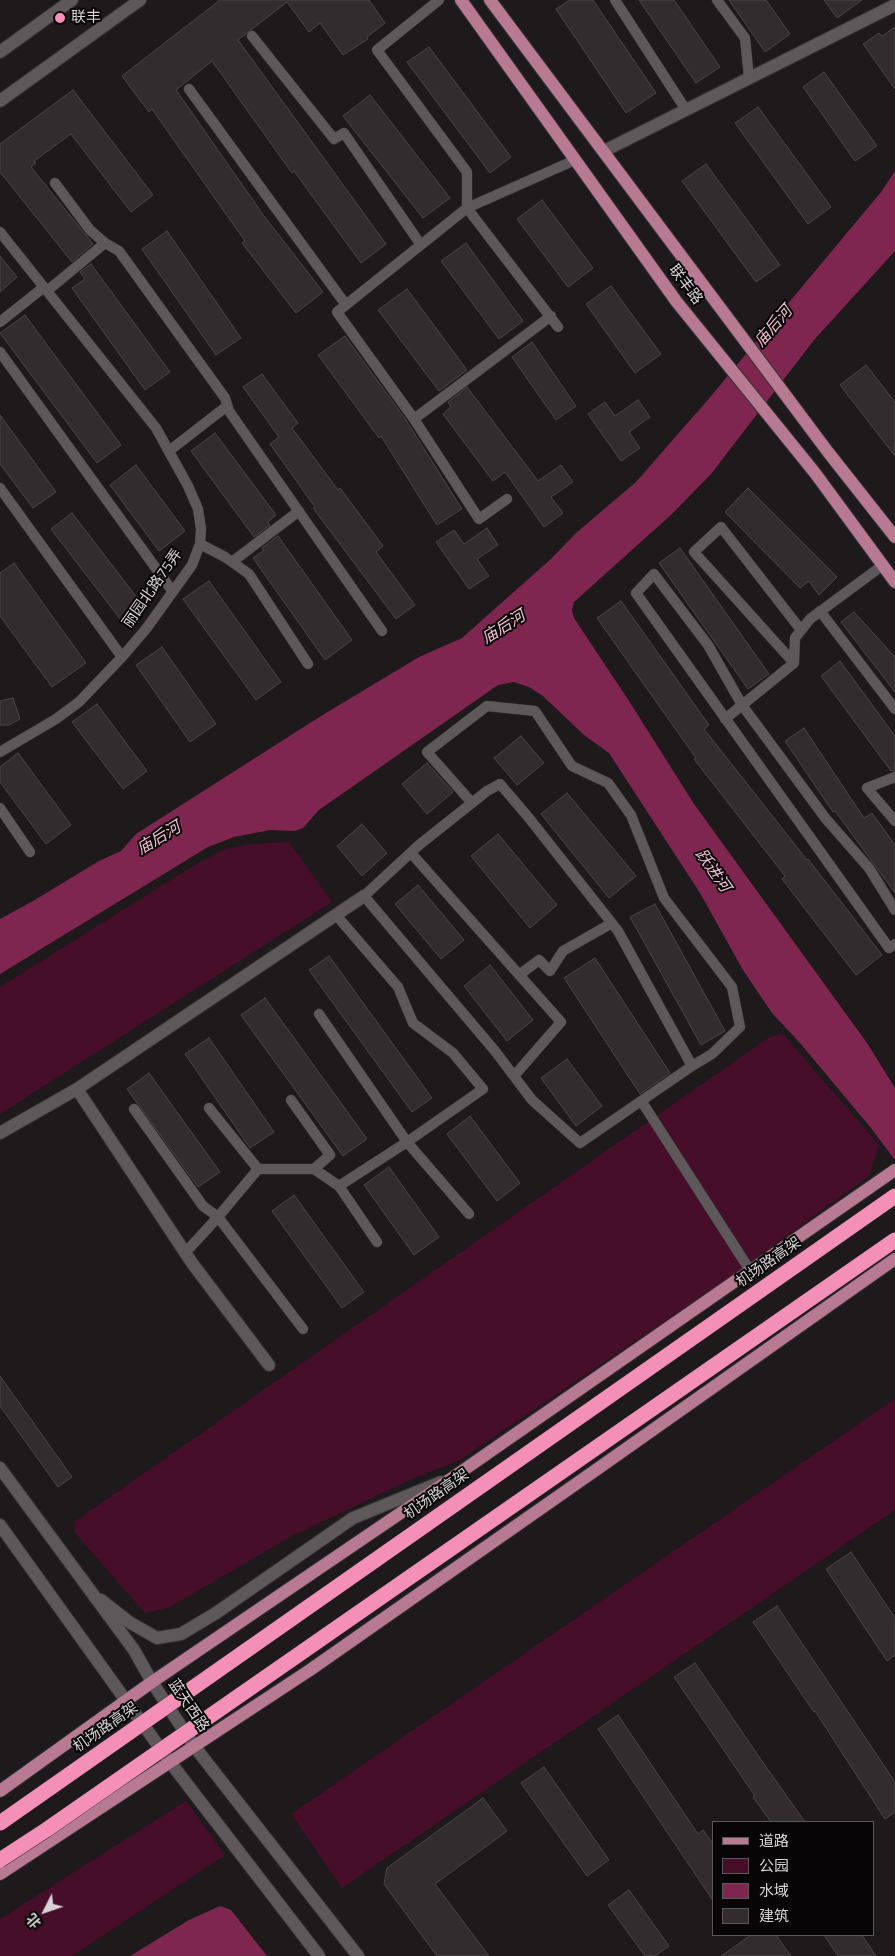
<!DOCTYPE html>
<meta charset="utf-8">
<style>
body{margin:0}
#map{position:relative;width:895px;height:1956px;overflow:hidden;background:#1e191b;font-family:"Titillium Web","Noto Sans SC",sans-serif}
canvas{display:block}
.legend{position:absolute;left:712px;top:1821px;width:162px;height:115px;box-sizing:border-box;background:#070506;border:1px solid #5a5859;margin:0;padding:6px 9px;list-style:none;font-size:15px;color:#d7d4d5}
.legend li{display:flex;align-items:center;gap:10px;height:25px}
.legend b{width:25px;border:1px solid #5a5859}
.north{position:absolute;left:20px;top:1886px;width:50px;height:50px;-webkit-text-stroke:4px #070506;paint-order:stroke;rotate:229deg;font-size:14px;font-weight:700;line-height:20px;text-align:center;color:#d7d4d5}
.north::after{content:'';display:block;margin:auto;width:18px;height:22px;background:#d7d4d5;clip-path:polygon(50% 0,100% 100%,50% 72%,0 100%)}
</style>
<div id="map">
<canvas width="895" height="1956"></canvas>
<ul class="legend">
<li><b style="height:6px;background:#b87a92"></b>道路</li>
<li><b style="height:14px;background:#460e29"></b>公园</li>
<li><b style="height:14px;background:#7f2650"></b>水域</li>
<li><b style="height:14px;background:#322c2e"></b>建筑</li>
</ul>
<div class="north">北</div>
</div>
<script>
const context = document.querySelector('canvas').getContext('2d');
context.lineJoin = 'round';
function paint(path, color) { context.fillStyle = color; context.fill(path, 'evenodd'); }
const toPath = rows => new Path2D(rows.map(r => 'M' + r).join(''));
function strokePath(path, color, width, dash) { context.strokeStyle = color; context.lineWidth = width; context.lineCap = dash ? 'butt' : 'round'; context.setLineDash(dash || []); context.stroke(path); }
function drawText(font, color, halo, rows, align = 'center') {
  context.font = font + ' "Titillium Web","Noto Sans SC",sans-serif'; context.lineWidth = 4; context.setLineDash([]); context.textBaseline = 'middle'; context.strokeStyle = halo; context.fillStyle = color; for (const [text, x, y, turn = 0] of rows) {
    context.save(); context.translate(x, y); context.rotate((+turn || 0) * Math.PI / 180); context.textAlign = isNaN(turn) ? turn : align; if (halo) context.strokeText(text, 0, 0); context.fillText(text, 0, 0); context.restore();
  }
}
paint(toPath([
 [289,842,332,902,0,1114,0,987,185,871,224,849,252,844],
 [782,1033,879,1145,869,1176,737,1272,460,1460,414,1478,290,1537,170,1607,145,1613,75,1533,74,1522,768,1038],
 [895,1399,895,1510,342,1888,291,1814],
 [186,1801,225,1855,72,1956,0,1956,0,1919]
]), '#460e29');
paint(toPath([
 [895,171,895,251,814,340,711,474,672,514,574,602,572,610,574,618,629,701,694,804,867,1043,895,1088,895,1160,871,1128,800,1043,772,1013,743,970,700,893,609,753,584,735,543,696,529,687,514,682,498,685,319,810,303,828,295,831,270,830,234,837,208,847,0,974,0,919,33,901,99,861,121,851,136,834,321,716,419,657,462,638,552,558,576,533,636,482,706,402,881,192],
 [220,1906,231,1910,267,1956,130,1956,189,1920]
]), '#7f2650');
const building = toPath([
 [220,0,369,0,385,23,367,37,368,39,343,55,320,23,309,32,287,2,238,40,386,244,361,263,294,171,292,173,212,61,176,90,264,216,323,292,296,313,242,243,245,241,152,109,149,112,122,76,220,0],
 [570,0,593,0,656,93,626,113,556,9,570,0],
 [639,0,674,0,720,67,696,83,639,0],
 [729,0,766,0,790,34,765,52,729,0],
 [824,0,862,0,837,18,824,0],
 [895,27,895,89,863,44,879,33,882,36,895,27],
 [429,47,511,157,490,173,407,62,429,47],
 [824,72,877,146,855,161,803,87,824,72],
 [73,90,153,195,131,212,71,134,34,161,36,163,31,167,93,244,72,262,0,172,0,144,73,90],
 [370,95,450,198,423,218,343,116,370,95],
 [758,107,831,207,808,224,735,123,758,107],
 [706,164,780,265,756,282,682,181,706,164],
 [542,200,593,268,568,287,517,219,542,200],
 [167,231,241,338,216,355,142,249,167,231],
 [466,243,523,321,499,339,441,261,466,243],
 [0,256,17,277,0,292,0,256],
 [91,264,170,372,145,390,72,288,85,279,80,272,91,264],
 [611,286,661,354,635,373,586,304,611,286],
 [407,289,467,370,439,391,378,310,407,289],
 [25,315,121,445,97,463,0,333,25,315],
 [345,336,406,420,462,509,437,525,381,436,379,438,318,355,345,336],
 [532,342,576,406,556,420,512,357,532,342],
 [866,365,895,402,895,456,840,385,866,365],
 [262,374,298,423,292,428,338,490,340,488,383,546,376,552,415,605,396,619,313,508,315,507,270,444,279,437,243,387,262,374],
 [467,387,538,481,561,465,573,482,551,497,563,513,544,527,505,472,493,481,443,414,451,407,448,402,467,387],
 [638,400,650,417,629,432,640,448,621,461,588,414,605,402,615,416,638,400],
 [0,415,56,492,33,508,0,464,0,415],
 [215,433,276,515,268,522,270,525,254,537,191,451,215,433],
 [136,465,185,531,159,551,110,485,136,465],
 [748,488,837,577,819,595,809,581,800,588,725,512,748,488],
 [72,513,145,608,124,624,51,529,72,513],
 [487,528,498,545,477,559,489,576,469,589,436,542,454,530,464,544,487,528],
 [278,536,352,640,325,660,253,558,264,550,262,548,278,536],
 [680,548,769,674,748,689,659,563,680,548],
 [14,563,86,663,52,687,0,616,0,573,14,563],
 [209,581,281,682,256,700,183,599,209,581],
 [621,601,709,725,704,729,807,860,808,859,882,955,856,975,782,879,785,876,694,759,696,758,597,618,621,601],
 [854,612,895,657,895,692,841,622,854,612],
 [162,647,216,724,190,742,136,665,162,647],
 [840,661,895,736,895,770,891,771,821,676,840,661],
 [13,698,20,719,9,725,0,725,0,701,13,698],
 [97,704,147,771,123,789,72,722,97,704],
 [804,728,864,818,872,813,895,845,895,893,835,811,833,812,785,741,804,728],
 [521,736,544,763,517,785,494,758,521,736],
 [18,753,71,825,46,844,0,782,0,767,18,753],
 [427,763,453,792,427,814,402,784,427,763],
 [567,793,636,876,609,898,541,814,567,793],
 [362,824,387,853,362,876,337,846,362,824],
 [498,834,557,905,530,928,471,856,498,834],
 [418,885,464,940,441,959,395,904,418,885],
 [655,904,725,1031,701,1045,630,917,655,904],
 [329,956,432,1098,412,1112,309,970,329,956],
 [595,958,670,1073,640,1094,564,978,595,958],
 [490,965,533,1020,507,1041,464,986,490,965],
 [265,998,367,1139,343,1156,241,1015,265,998],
 [209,1038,274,1132,250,1148,185,1054,209,1038],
 [567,1059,602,1106,576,1126,541,1078,567,1059],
 [149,1073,220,1172,198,1187,127,1089,149,1073],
 [470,1116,520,1183,497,1201,447,1134,470,1116],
 [389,1167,439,1237,414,1255,364,1185,389,1167],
 [294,1195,364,1292,342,1308,272,1211,294,1195],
 [0,1376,72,1477,58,1487,0,1406,0,1376],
 [851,1552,895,1618,895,1655,887,1661,826,1569,851,1552],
 [777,1606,895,1782,895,1812,885,1819,815,1711,814,1712,753,1622,777,1606],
 [695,1663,764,1764,805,1822,771,1822,753,1797,755,1796,674,1677,695,1663],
 [618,1715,698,1834,703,1830,714,1845,714,1902,598,1729,618,1715],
 [544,1767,609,1860,587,1876,521,1783,544,1767],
 [483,1798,507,1831,435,1884,489,1956,437,1956,384,1884,387,1868,483,1798],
 [629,1890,669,1946,655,1956,645,1956,608,1905,629,1890],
 [751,1935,776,1935,791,1956,721,1956,751,1935],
 [824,1935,862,1935,876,1956,838,1956,824,1935]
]);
paint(building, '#322c2e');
strokePath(building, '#4a4547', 1);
const lane = toPath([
 [439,0,377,50,467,172,467,208,558,327],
 [615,0,686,110],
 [717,0,745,38,749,78],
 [252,36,334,139,344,133,421,245],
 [189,89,346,305],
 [55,183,90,230,105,243,119,251,225,398,229,411,382,631],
 [0,232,156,428,188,486,198,509,201,529,200,544,192,565,146,629,122,657,79,702,56,719,0,752],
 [47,291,105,243],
 [551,316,414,419,337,312,467,208,575,160],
 [0,322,44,287],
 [0,352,173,592],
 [414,419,479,519,507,499],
 [169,451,227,406],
 [0,488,122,657],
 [200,544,225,557,249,574,308,664],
 [232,562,299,511],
 [820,611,895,709],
 [794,663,694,552,721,527,801,630],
 [725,719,794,663,795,638,810,619,883,565],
 [895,777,867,788,895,821],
 [500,784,529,818,618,931,692,1066,580,1143,532,1100,495,1051,364,896,419,845,487,791,500,784],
 [472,803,427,752,487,706,535,711,572,766,608,783,631,815,664,898,732,987,740,1027,712,1054,692,1066],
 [0,808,30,852],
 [411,853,561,1022,514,1076],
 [895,910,869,868,826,819,742,705,708,645,654,574,636,593,889,948,895,944],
 [336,915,398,987,413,1023,453,1053,483,1089,407,1142,469,1214],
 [519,975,539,960,550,971,563,951,612,923],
 [319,1014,407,1142,339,1186],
 [291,1100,330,1155,314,1169],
 [642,1102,751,1272],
 [134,1109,203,1206,218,1217,258,1169,209,1108],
 [258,1169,314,1169,339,1186,377,1242],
 [185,1253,218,1217,303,1329]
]);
const street = toPath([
 [604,151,895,5],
 [77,1089,192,1263,269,1365],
 [0,1133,77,1089,364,896]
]);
const secondary = toPath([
 [0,52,72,0],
 [0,101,140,0],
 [0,1468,134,1650,152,1682,194,1746,358,1956],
 [0,1525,170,1762,319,1956],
 [101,1600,129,1622,157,1638,181,1634,216,1613,353,1518,441,1482]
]);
const primary = toPath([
 [461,0,676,301,815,473,895,582],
 [490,0,828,452,895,537],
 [0,1791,152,1682,455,1476,895,1170],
 [0,1874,310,1670,603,1465,895,1259]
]);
strokePath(lane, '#363334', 11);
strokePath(street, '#363334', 14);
strokePath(secondary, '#363334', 14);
strokePath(primary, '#363334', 14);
strokePath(lane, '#5e585a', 10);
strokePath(street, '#5e585a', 12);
strokePath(secondary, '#5e585a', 12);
strokePath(primary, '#b87a92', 12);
const highwayBridge = toPath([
 [0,1823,895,1196],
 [0,1860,46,1830,895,1240]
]);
strokePath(highwayBridge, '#363334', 16, []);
strokePath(highwayBridge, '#f490b8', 15);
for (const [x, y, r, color] of [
 [60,18,6,"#fe8ebc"]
]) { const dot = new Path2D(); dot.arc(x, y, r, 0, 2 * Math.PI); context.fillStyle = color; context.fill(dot); strokePath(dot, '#070506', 2); }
drawText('15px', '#d7d4d5', '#070506', [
 ["联丰",71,18]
], 'left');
drawText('15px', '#d7d4d5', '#070506', [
 ["联丰路",685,285,53],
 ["丽园北路75弄",153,589,-55],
 ["机场路高架",769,1263,-35],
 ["机场路高架",437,1495,-35],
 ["蓝天西路",188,1706,56],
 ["机场路高架",106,1728,-35]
]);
drawText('italic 16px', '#f4c0d3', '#070506', [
 ["庙后河",774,327,-49],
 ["庙后河",504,628,-32],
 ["庙后河",159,839,-31],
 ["跃进河",712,871,55]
]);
</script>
